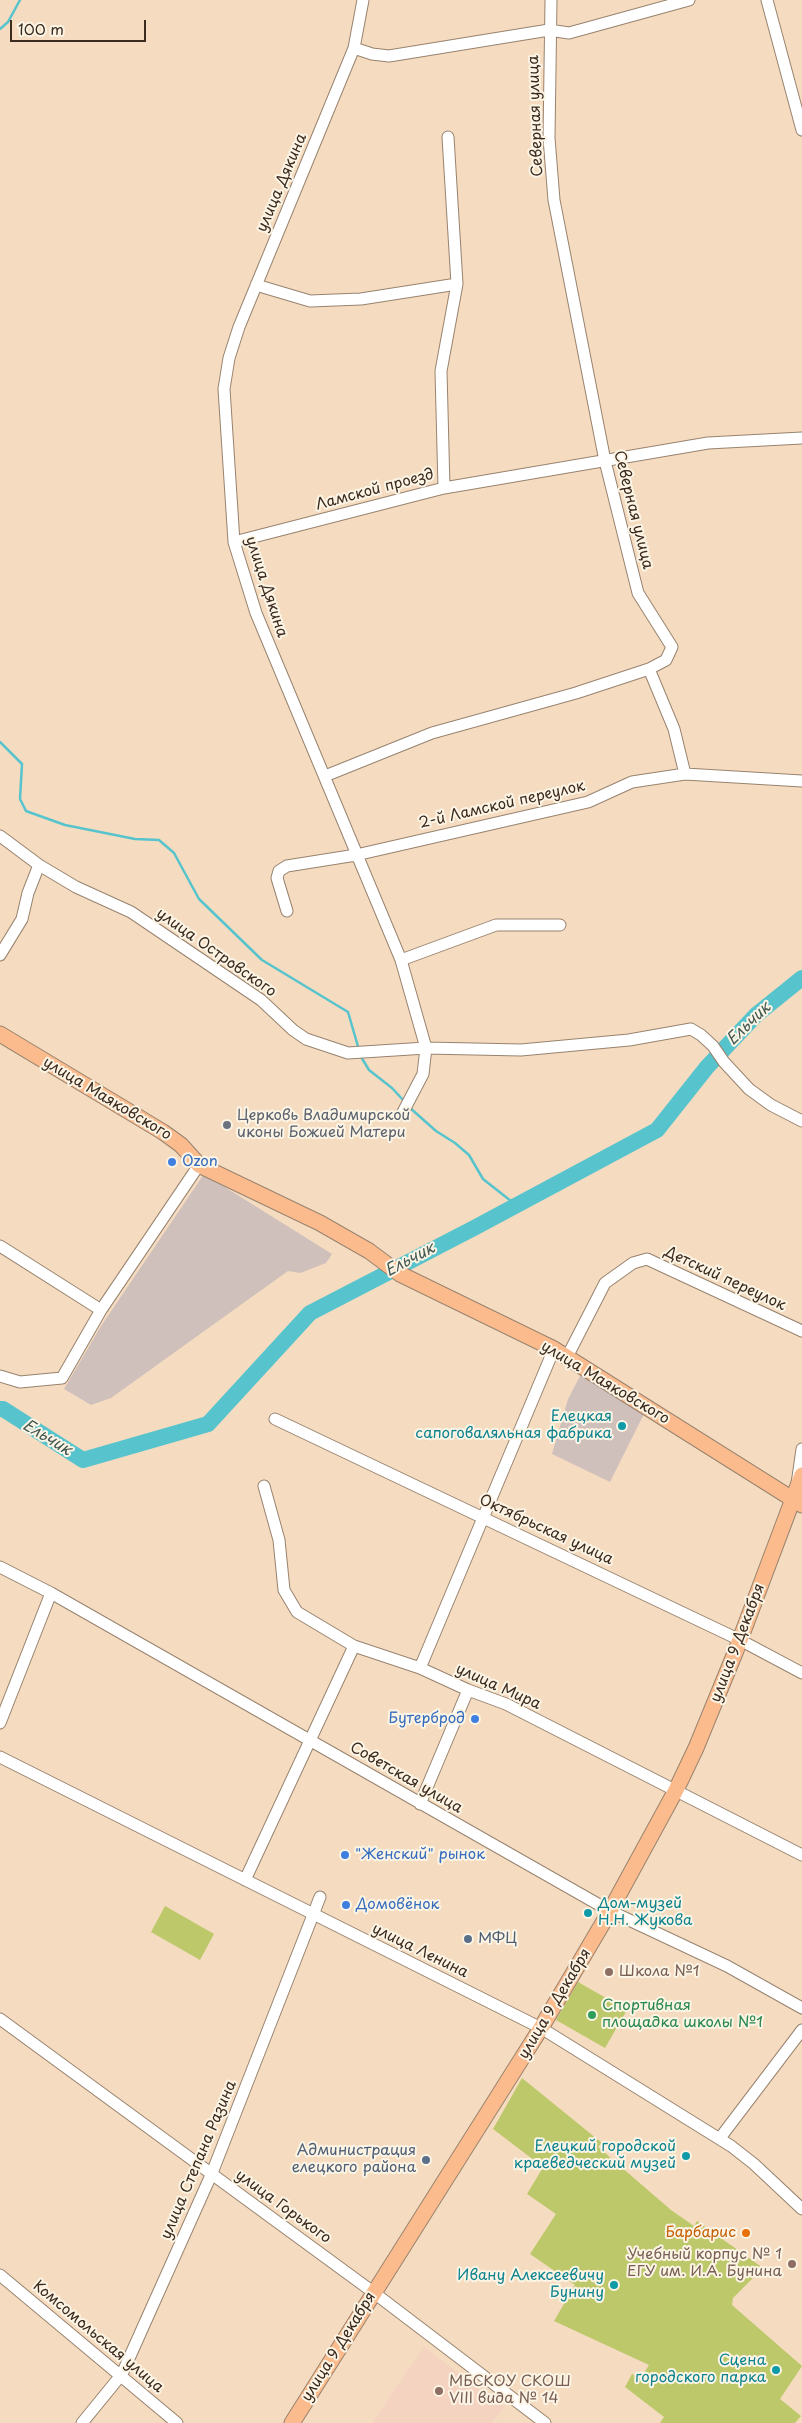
<!DOCTYPE html>
<meta charset="utf-8">
<style>
body{margin:0}
#map{position:relative;width:802px;height:2423px;overflow:hidden;background:#f5dcc0;font-family:"Playpen Sans",sans-serif}
canvas{display:block}
.scale{position:absolute;left:10px;top:20px;width:136px;height:22px;box-sizing:border-box;border:2px solid #3b2a1e;border-top:0;padding-left:6px;font-size:15px;line-height:18px;white-space:nowrap;color:#3b2a1e;-webkit-text-stroke:4px #fcf5e5;paint-order:stroke}
</style>
<div id="map">
<canvas width="802" height="2423"></canvas>
<div class="scale">100 m</div>
</div>
<script>
const context = document.querySelector('canvas').getContext('2d');
context.lineJoin = 'round';
function paint(path, color) { context.fillStyle = color; context.fill(path, 'evenodd'); }
const toPath = rows => new Path2D(rows.map(r => 'M' + r).join(''));
function strokePath(path, color, width, dash) { context.strokeStyle = color; context.lineWidth = width; context.lineCap = dash ? 'butt' : 'round'; context.setLineDash(dash || []); context.stroke(path); }
function drawText(font, color, halo, rows, align = 'center') {
  context.font = font + ' "Playpen Sans",sans-serif'; context.lineWidth = 4; context.setLineDash([]); context.textBaseline = 'middle'; context.strokeStyle = halo; context.fillStyle = color; for (const [text, x, y, turn = 0] of rows) {
    context.save(); context.translate(x, y); context.rotate((+turn || 0) * Math.PI / 180); context.textAlign = isNaN(turn) ? turn : align; if (halo) context.strokeText(text, 0, 0); context.fillText(text, 0, 0); context.restore();
  }
}
paint(toPath([
 [424,2347,504,2407,492,2423,372,2423]
]), '#f4d3c1');
paint(toPath([
 [204,1174,332,1254,326,1263,300,1273,288,1271,111,1398,91,1405,64,1389,101,1326],
 [582,1372,646,1410,610,1482,552,1454,568,1399]
]), '#d0c0bc');
paint(toPath([
 [165,1906,214,1934,200,1960,151,1932],
 [578,1982,627,2010,605,2048,556,2020],
 [522,2078,602,2143,598,2147,671,2210,694,2226,697,2221,763,2268,733,2298,732,2305,802,2366,780,2399,801,2416,795,2423,660,2423,664,2417,625,2387,632,2374,641,2378,649,2365,554,2321,575,2285,530,2254,556,2214,527,2194,542,2169,539,2164,493,2129]
]), '#bcc86a');
strokePath(toPath([
 [0,29,8,22,20,0],
 [0,742,22,764,20,799,26,811,65,825,135,839,159,840,174,853,199,899,262,960,348,1012,359,1050],
 [360,1055,369,1070,392,1088,404,1101],
 [409,1107,436,1131,455,1143,469,1155,483,1179,516,1205]
]), '#57c4cd', 2.5);
strokePath(toPath([
 [0,1409,3,1409,83,1460,208,1424,310,1313,474,1228,657,1130,707,1067,756,1015,802,978]
]), '#57c4cd', 16);
const minor = toPath([
 [363,0,354,48,239,327,229,358,224,389,234,542,256,613,401,960,426,1048,423,1074,402,1114],
 [767,0,802,130],
 [354,48,372,54,389,56,549,30,569,33,689,0],
 [256,285,310,301,361,299,457,284],
 [444,488,708,443,802,438],
 [234,542,444,488,441,371,457,284,448,137],
 [649,669,674,729,685,774],
 [325,776,432,733,576,693,649,669,666,660,672,647,638,593,605,461,554,200,549,138,551,0],
 [0,836,39,865,76,887,131,912,261,1000,293,1030,306,1039,348,1053,426,1048,521,1050,629,1040,691,1029,701,1035,713,1046,724,1062,749,1089,771,1105,802,1121],
 [287,911,277,878,279,871,287,866,356,855,588,802,632,782,685,774,802,781],
 [0,955,22,919,28,893,39,865],
 [401,960,496,925,560,925],
 [0,1246,101,1310],
 [567,1357,605,1283,633,1263,647,1259,802,1331],
 [0,1376,20,1382,62,1378,101,1310,199,1165],
 [275,1419,740,1640,802,1673],
 [797,1484,802,1449],
 [264,1486,279,1540,284,1590,297,1612,354,1646,420,1668,468,1690,506,1704,802,1855],
 [0,1567,51,1593,610,1911,727,1966,802,2008],
 [420,1668,554,1349],
 [0,1723,51,1593],
 [0,1757,541,2028,731,2146,754,2164,802,2209],
 [420,1804,468,1690],
 [245,1880,354,1646],
 [0,2019,373,2292,545,2423],
 [720,2138,802,2030],
 [0,2275,177,2423],
 [82,2423,122,2374,212,2173,320,1897]
]);
const major = toPath([
 [0,1034,163,1132,181,1145,199,1165,320,1223,369,1251,400,1274,554,1349,802,1505],
 [292,2423,541,2028,610,1911,676,1790,696,1748,735,1653,802,1475]
]);
strokePath(minor, '#98836f', 13);
strokePath(major, '#98836f', 17);
strokePath(minor, '#fff', 11);
strokePath(major, '#fbbb8d', 15);
for (const [x, y, r, color] of [
 [227,1125,5,"#6b7280"],
 [172,1162,5,"#3f7fe0"],
 [622,1426,5,"#0f9aa8"],
 [475,1719,5,"#3f7fe0"],
 [345,1855,5,"#3f7fe0"],
 [346,1905,5,"#3f7fe0"],
 [588,1913,5,"#0f9aa8"],
 [468,1939,5,"#5c6f8a"],
 [609,1972,5,"#8d6e63"],
 [592,2015,5,"#2e9e5b"],
 [686,2156,5,"#0f9aa8"],
 [426,2160,5,"#5c6f8a"],
 [746,2233,5,"#e8710a"],
 [792,2264,5,"#8d6e63"],
 [614,2285,5,"#0f9aa8"],
 [776,2370,5,"#0f9aa8"],
 [439,2391,5,"#8d6e63"]
]) { const dot = new Path2D(); dot.arc(x, y, r, 0, 2 * Math.PI); context.fillStyle = color; context.fill(dot); strokePath(dot, '#fcf5e5', 2); }
drawText('15px', '#3b2a1e', '#fcf5e5', [
 ["Северная улица",536,116,-92],
 ["улица Дякина",282,183,-67],
 ["Ламской проезд",375,490,-15],
 ["Северная улица",633,510,76],
 ["улица Дякина",266,587,72],
 ["2-й Ламской переулок",502,805,-13],
 ["улица Островского",216,953,35],
 ["улица Маяковского",107,1099,31],
 ["Детский переулок",725,1279,25],
 ["улица Маяковского",605,1383,31],
 ["Октябрьская улица",546,1530,25],
 ["улица 9 Декабря",738,1643,-69],
 ["улица Мира",498,1687,24],
 ["Советская улица",406,1778,30],
 ["улица Ленина",420,1951,26],
 ["улица 9 Декабря",555,2004,-59],
 ["улица Степана Разина",199,2160,-67],
 ["улица Горького",283,2207,36],
 ["Комсомольская улица",98,2337,40],
 ["улица 9 Декабря",339,2347,-58]
]);
drawText('15px', '#5b616d', '#fcf5e5', [
 ["Церковь Владимирской",237,1116],
 ["иконы Божией Матери",237,1133]
], 'left');
drawText('15px', '#366cbe', '#fcf5e5', [
 ["Ozon",182,1162],
 ["Бутерброд",465,1719,"right"],
 ["\"Женский\" рынок",355,1855],
 ["Домовёнок",356,1905]
], 'left');
drawText('15px', '#0d838f', '#fcf5e5', [
 ["Елецкая",612,1417],
 ["сапоговаляльная фабрика",612,1434],
 ["Дом-музей",598,1904,"left"],
 ["Н.Н. Жукова",598,1921,"left"],
 ["Елецкий городской",676,2147],
 ["краеведческий музей",676,2164],
 ["Ивану Алексеевичу",604,2276],
 ["Бунину",604,2293],
 ["Сцена",766,2361],
 ["городского парка",766,2378]
], 'right');
drawText('15px', '#4e5e75', '#fcf5e5', [
 ["МФЦ",478,1939],
 ["Администрация",416,2151,"right"],
 ["елецкого района",416,2168,"right"]
], 'left');
drawText('15px', '#785e54', '#fcf5e5', [
 ["Школа №1",619,1972],
 ["Учебный корпус № 1",782,2255,"right"],
 ["ЕГУ им. И.А. Бунина",782,2272,"right"],
 ["МБСКОУ СКОШ",449,2382],
 ["VIII вида № 14",449,2399]
], 'left');
drawText('15px', '#27864d', '#fcf5e5', [
 ["Спортивная",602,2006],
 ["площадка школы №1",602,2023]
], 'left');
drawText('15px', '#c56008', '#fcf5e5', [
 ["Барбарис",736,2233]
], 'right');
drawText('italic 16px', '#435853', '#fcf5e5', [
 ["Ельчик",749,1024,-44],
 ["Ельчик",410,1260,-28],
 ["Ельчик",47,1438,31]
]);
</script>
